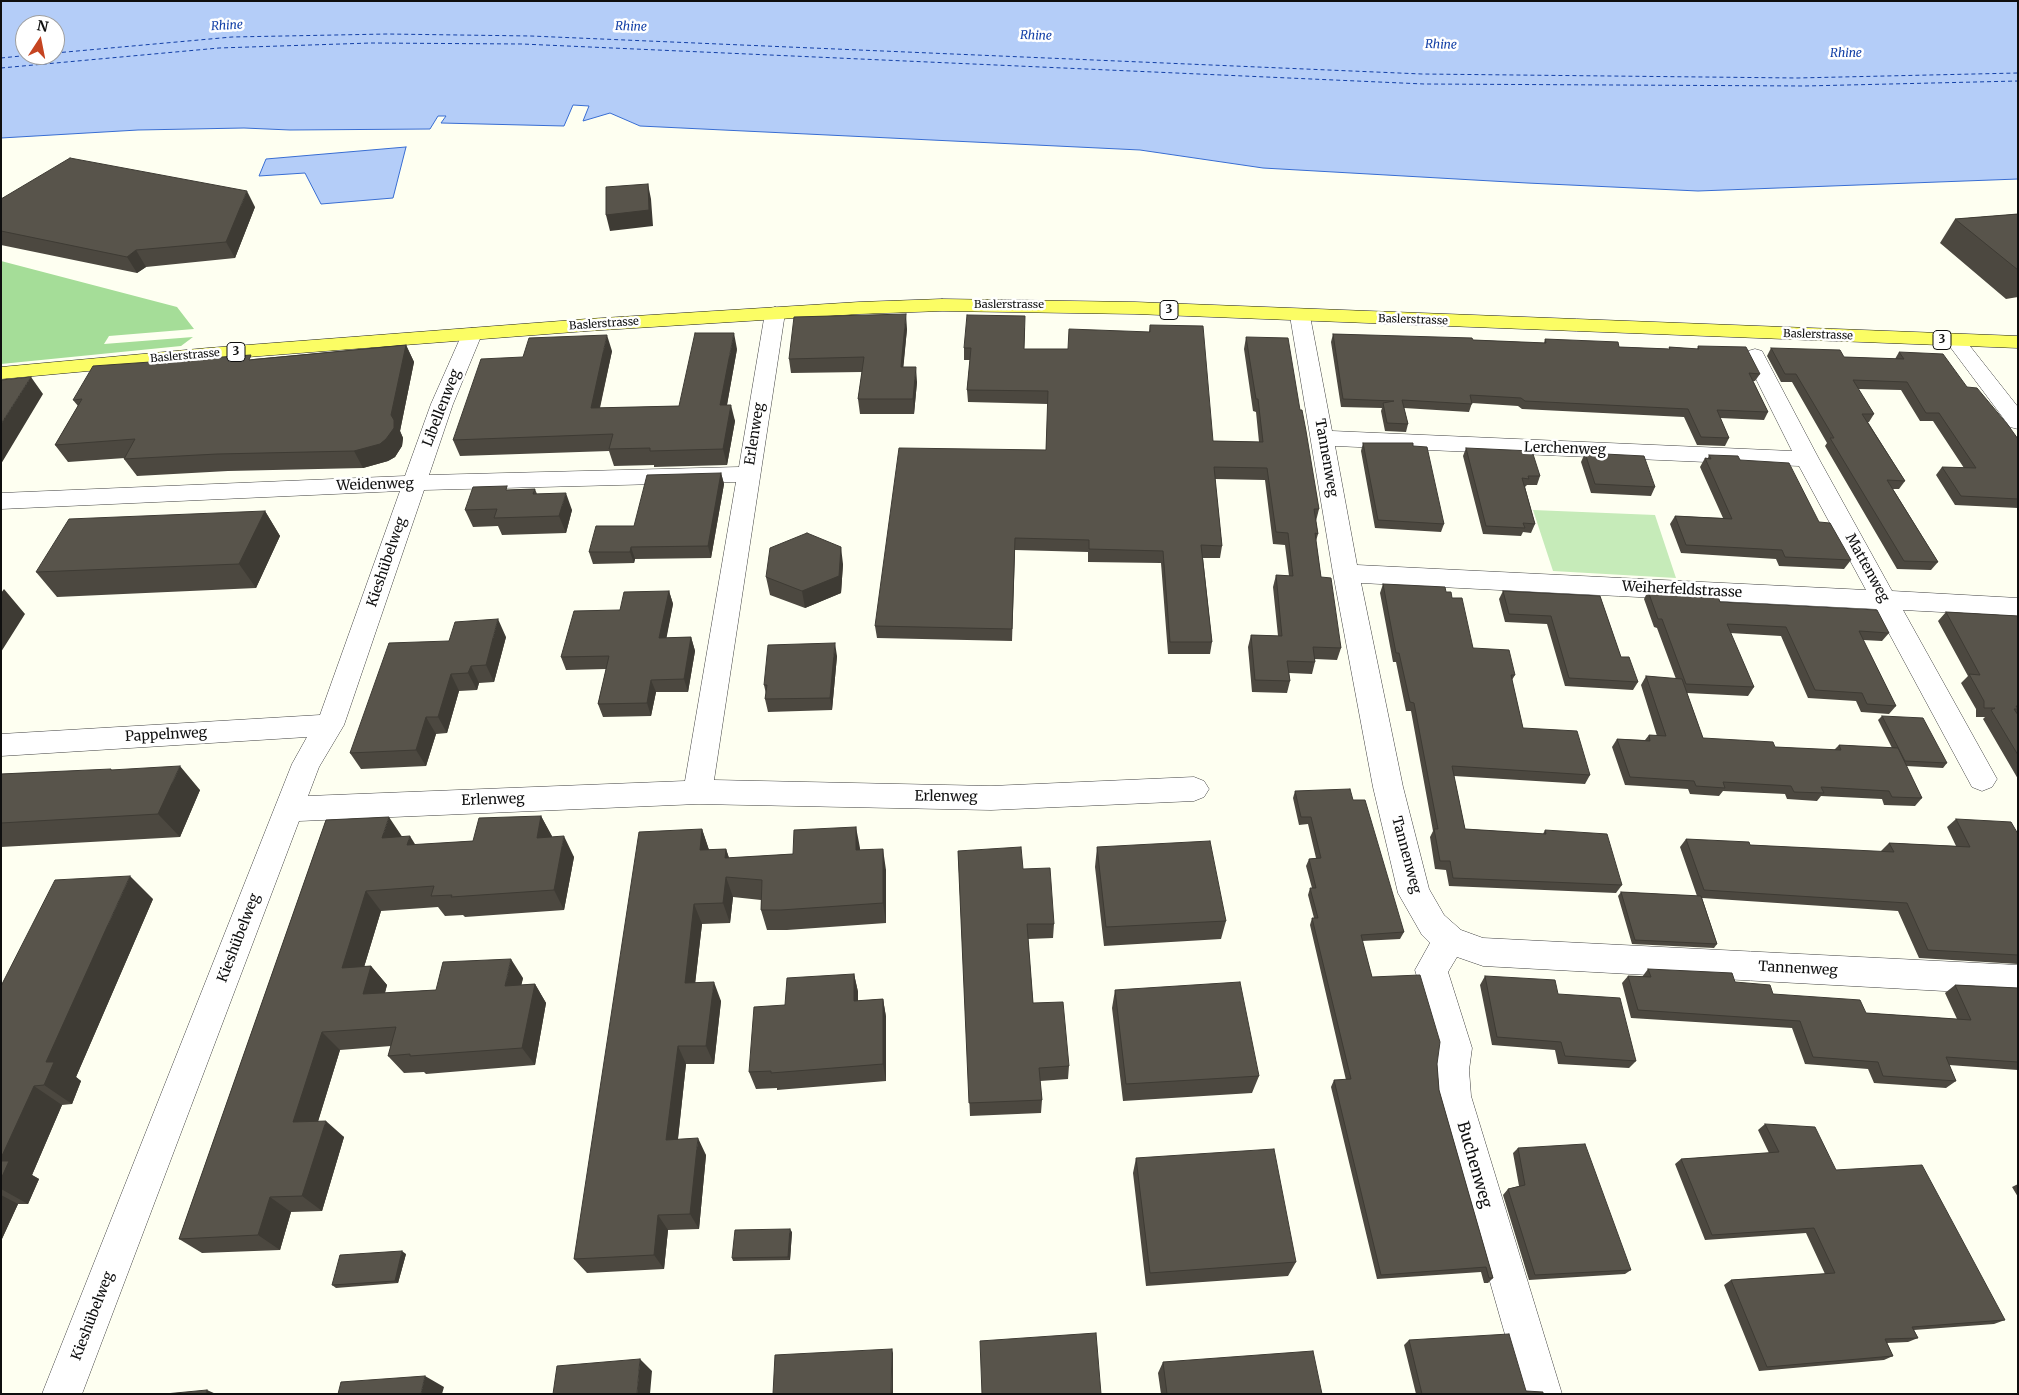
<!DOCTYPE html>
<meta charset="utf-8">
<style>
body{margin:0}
#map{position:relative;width:2019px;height:1395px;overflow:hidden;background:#fefff1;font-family:Merriweather,serif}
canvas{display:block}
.frame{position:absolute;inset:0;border:2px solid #0f0f0f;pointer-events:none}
.north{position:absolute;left:15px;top:15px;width:50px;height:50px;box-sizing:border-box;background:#fff;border:1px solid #9f9f9f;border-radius:50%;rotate:11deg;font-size:14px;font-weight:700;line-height:20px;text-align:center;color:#0f0f0f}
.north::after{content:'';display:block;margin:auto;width:18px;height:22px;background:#c54421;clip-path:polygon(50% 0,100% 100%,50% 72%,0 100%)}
</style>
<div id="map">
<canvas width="2019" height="1395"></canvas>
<div class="frame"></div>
<div class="north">N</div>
</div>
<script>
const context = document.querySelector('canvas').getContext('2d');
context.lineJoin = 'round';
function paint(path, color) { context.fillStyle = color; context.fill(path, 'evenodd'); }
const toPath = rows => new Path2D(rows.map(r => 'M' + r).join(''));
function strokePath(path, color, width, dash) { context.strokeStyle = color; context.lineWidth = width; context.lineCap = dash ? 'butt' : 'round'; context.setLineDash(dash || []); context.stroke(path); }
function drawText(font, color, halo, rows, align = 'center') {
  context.font = font + ' Merriweather,serif'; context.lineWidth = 5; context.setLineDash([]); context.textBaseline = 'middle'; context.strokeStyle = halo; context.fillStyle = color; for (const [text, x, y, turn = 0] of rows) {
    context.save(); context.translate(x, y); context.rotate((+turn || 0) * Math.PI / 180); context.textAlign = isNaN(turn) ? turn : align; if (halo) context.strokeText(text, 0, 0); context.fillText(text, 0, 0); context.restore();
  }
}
paint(toPath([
 [1533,510,1655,515,1676,578,1553,571]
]), '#c6ebb9');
paint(toPath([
 [1,261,177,307,194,329,109,336,104,344,193,337,181,346,1,364]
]), '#a5dd98');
const water = toPath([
 [1,1,2018,1,2018,179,1698,191,1527,183,1263,168,1140,150,640,126,610,113,583,121,589,106,573,105,564,126,441,123,446,116,438,116,430,129,290,130,244,128,138,130,1,138,1,1],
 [25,25,55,25,55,55,25,55,25,25],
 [406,147,393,198,321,204,305,173,259,176,266,159,406,147]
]);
paint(water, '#b4cdf8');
strokePath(water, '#386dd2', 1);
strokePath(toPath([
 [55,53,232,37,387,34,531,36,1422,74,1797,78,2018,73],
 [1,58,31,55],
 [1,68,219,48,371,43,522,44,1424,84,1805,86,2018,81]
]), '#1340a7', 1, [4, 3]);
const minor = toPath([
 [775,307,782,309,785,313,714,780,991,786,1194,777,1204,781,1209,789,1204,797,1194,801,991,810,698,804,299,821,82,1394,42,1394,292,764,307,737,1,756,1,734,320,715,400,491,1,509,1,493,405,476,431,404,462,334,465,330,472,328,479,330,482,334,453,404,429,475,739,467,765,313,768,309,775,307],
 [736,482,685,781,308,796,319,767,344,725,424,490,736,482],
 [1300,310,1307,312,1310,316,1332,431,1792,451,1744,355,1748,351,1755,349,1762,351,1819,459,1892,591,2018,598,2018,616,1903,610,1997,779,1992,787,1982,791,1972,787,1876,609,1361,583,1403,787,1429,889,1444,915,1461,930,1483,938,2018,965,2018,995,1483,966,1457,957,1448,972,1472,1048,1469,1070,1471,1096,1562,1394,1522,1394,1437,1096,1435,1070,1438,1048,1415,970,1430,943,1422,935,1398,893,1373,787,1333,573,1290,316,1293,312,1300,310],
 [1335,446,1799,466,1866,590,1357,565,1335,446],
 [1955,334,1962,336,2018,407,2018,429,2010,427,1945,340,1948,336,1955,334]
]);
const primary = toPath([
 [942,299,1135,302,2018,336,2018,348,1135,314,942,311,859,314,587,331,208,360,1,379,1,367,208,348,587,319,859,302,942,299]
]);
strokePath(minor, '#424242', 1);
strokePath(primary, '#202020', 1);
paint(minor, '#fff');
paint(primary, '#fbfd64');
paint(toPath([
 [1,199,255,207,235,258,146,267,137,273,1,245],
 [2018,214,2018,297,2006,299,1940,243,1955,219],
 [1150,325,1213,441,1259,442,1256,412,1253,411,1244,349,1246,337,1300,410,1319,509,1316,521,1318,534,1316,541,1321,577,1341,648,1337,660,1315,659,1315,662,1312,674,1289,673,1290,681,1287,693,1252,692,1248,647,1251,635,1278,636,1273,587,1276,575,1289,576,1285,545,1273,544,1265,480,1215,479,1222,546,1220,558,1203,558,1212,642,1210,654,1168,654,1161,563,1088,562,1088,552,1015,550,1012,641,877,638,875,626,1046,450,1048,404,968,402,967,390,970,360,964,360,964,348,1025,328,1024,349,1068,349,1149,332],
 [907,329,903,367,917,382,914,414,860,414,858,399,862,372,791,373,789,359],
 [1333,334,1544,343,1545,339,1619,347,1669,349,1669,347,1697,349,1698,346,1760,374,1755,381,1753,381,1768,412,1764,420,1720,418,1729,438,1725,446,1697,445,1684,417,1522,409,1518,406,1472,403,1469,412,1404,408,1408,424,1406,432,1385,431,1381,411,1382,408,1341,407,1331,342],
 [406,345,414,362,400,431,403,438,402,446,395,457,388,461,363,468,228,471,137,476,124,459,125,458,68,462,55,445,78,406,73,400,253,359],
 [1771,348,1844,357,1895,359,1899,352,1967,387,2018,439,2018,508,1955,505,1936,475,1942,467,1964,468,1933,421,1920,421,1901,390,1858,389,1874,414,1869,422,1868,422,1905,481,1899,489,1893,489,1938,562,1931,570,1897,569,1825,446,1827,443,1792,382,1781,382,1767,356],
 [737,349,727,405,735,421,727,465,654,467,654,465,614,466,609,451,460,456,453,440,523,357,612,351,600,408,679,406],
 [1363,443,1413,446,1444,524,1441,532,1375,528,1361,451],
 [1466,448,1540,476,1537,485,1527,485,1525,487,1535,524,1531,533,1523,532,1521,536,1483,534,1463,456],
 [1585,453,1655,487,1651,496,1591,493,1581,462],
 [1709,455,1740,460,1819,522,1851,560,1844,569,1779,566,1776,559,1681,553,1670,524,1675,516,1723,518,1700,467,1705,458,1708,458],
 [721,473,724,484,711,558,635,559,634,563,593,564,589,552,634,526],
 [535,489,537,494,572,510,566,533,502,535,498,526,473,527,465,510,509,490],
 [265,511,280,536,256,588,57,597,36,572],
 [843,564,841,593,805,608,770,595,766,577],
 [1383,584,1446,592,1452,598,1473,648,1515,675,1512,680,1523,728,1590,775,1585,784,1454,776,1465,829,1543,834,1545,830,1622,885,1616,893,1449,886,1446,870,1435,869,1430,837,1433,831,1411,711,1406,711,1396,662,1393,662,1380,593],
 [669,591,673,604,666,638,691,637,695,651,688,692,656,692,651,716,603,717,598,704,606,669,566,670,561,657,620,610],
 [1503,591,1600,596,1621,657,1638,682,1633,690,1565,686,1547,624,1505,622,1499,599],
 [1648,591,1720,602,1889,633,1882,641,1863,640,1896,706,1889,714,1861,712,1856,701,1808,698,1781,636,1730,633,1754,687,1748,696,1687,693,1703,738,1775,747,1834,750,1839,745,1892,748,1878,720,1882,716,1947,763,1943,768,1906,766,1922,798,1915,806,1884,805,1882,799,1821,796,1817,801,1787,799,1785,794,1723,791,1719,796,1690,794,1688,789,1625,785,1612,747,1617,739,1645,740,1649,735,1657,736,1641,685,1646,676,1676,679,1657,628,1654,627,1644,599],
 [1946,612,2018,616,2018,779,1983,719,1985,717,1976,717,1976,709,1961,683,1968,676,1938,621],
 [506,637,494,682,479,683,477,690,459,691,447,733,436,734,426,766,361,769,350,753,449,641],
 [837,656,832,710,768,712,765,699,766,694,764,685],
 [113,770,200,790,180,837,1,847,1,774],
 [1295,791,1353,800,1404,932,1400,939,1362,941,1372,977,1437,1064,1439,1090,1493,1278,1488,1283,1484,1283,1481,1272,1377,1279,1331,1087,1334,1080,1346,1080,1310,925,1312,918,1314,918,1308,895,1310,888,1312,888,1306,866,1309,859,1316,858,1308,824,1299,825,1293,798],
 [541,816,552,837,574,857,564,910,465,917,463,915,445,916,438,907,381,911,364,967,371,966,387,985,385,993,436,990,523,978,521,985,535,984,546,1003,535,1065,426,1074,424,1072,404,1073,388,1056,391,1046,340,1050,318,1121,344,1137,322,1211,291,1212,280,1250,202,1253,179,1239,326,820,402,837,415,845,473,841],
 [1956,819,2018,834,2018,964,1919,958,1898,911,1702,898,1717,944,1714,948,1632,944,1618,896,1621,892,1697,896,1680,847,1686,839,1750,845,1881,852,1881,851,1889,843,1956,846,1947,827],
 [702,829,709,850,726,849,729,858,793,854,860,848,860,850,886,870,886,923,787,930,767,930,761,910,761,900,733,897,730,923,702,924,695,983,721,1001,714,1064,686,1064,678,1139,706,1155,699,1229,668,1230,664,1269,587,1273,574,1259],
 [1097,847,1226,921,1221,939,1104,946,1095,867],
 [958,851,1023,869,1054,924,1053,938,1028,939,1033,1003,1069,1066,1068,1079,1040,1081,1042,1100,1041,1113,970,1116],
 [153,899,76,1077,81,1081,72,1104,62,1105,32,1175,39,1179,28,1204,18,1204,1,1241,1,986],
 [1648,969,1735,982,1773,994,1866,1013,1957,1019,1945,993,1955,985,2018,988,2018,1070,1949,1065,1956,1081,1946,1088,1874,1083,1868,1069,1805,1064,1792,1028,1631,1018,1622,983,1628,976,1642,977],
 [854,974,858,992,858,1001,883,999,886,1017,886,1081,777,1090,777,1088,756,1089,749,1072,785,1005],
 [1485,976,1558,994,1636,1061,1629,1068,1558,1064,1555,1050,1492,1045,1480,985],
 [1115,990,1259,1076,1252,1093,1123,1101,1112,1008],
 [1765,1124,1836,1170,2005,1320,1994,1324,1914,1330,1918,1338,1908,1342,1887,1343,1893,1356,1884,1360,1759,1371,1724,1285,1731,1280,1825,1274,1806,1233,1705,1240,1675,1164,1681,1159,1769,1153,1758,1130],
 [1518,1148,1631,1270,1625,1274,1529,1280,1503,1195,1508,1189,1519,1186,1513,1153],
 [1136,1158,1296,1262,1288,1276,1146,1286,1133,1173],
 [2018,1184,2018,1197,2012,1187],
 [792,1232,790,1260,733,1261,732,1258],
 [406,1254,398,1283,336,1288,332,1285],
 [1409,1340,1526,1391,1543,1394,1416,1394,1404,1345],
 [1163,1362,1322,1394,1161,1394,1158,1373]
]), '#4c4840');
paint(toPath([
 [648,184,651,199,653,226,610,231,606,215],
 [247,191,255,207,235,258,226,242],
 [136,250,146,267,137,273,127,257],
 [906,314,907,329,902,382,901,367],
 [734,333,737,349,724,421,720,405],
 [607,335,612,351,596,424,591,408],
 [406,345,414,362,400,431,403,438,402,446,395,457,388,461,363,468,354,451,391,415],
 [916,367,917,382,914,414,913,399],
 [31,377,43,394,1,464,1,424],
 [731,405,735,421,727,465,723,449],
 [721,473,724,484,711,558,708,546],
 [566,493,572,510,566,533,559,516],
 [265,511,280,536,256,588,239,564],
 [631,547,635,559,634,563,630,552],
 [841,547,843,564,841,593,805,608,802,591],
 [4,589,25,614,1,652,1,593],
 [669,591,673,604,664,651,659,638],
 [498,619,506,637,494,682,486,665],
 [691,637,695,651,688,692,684,679],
 [835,643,837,656,832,710,830,698],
 [471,666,479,683,477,690,468,673],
 [451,674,459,691,447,733,438,717],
 [651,680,656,692,651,716,647,703],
 [426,717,436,734,426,766,416,750],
 [180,766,200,790,180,837,158,814],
 [541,816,552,836,547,858,537,838],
 [389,817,403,838,382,838],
 [856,827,860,848,860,871,856,850],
 [702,829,709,850,700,850],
 [410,836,423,857,407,845],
 [564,836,574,857,564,910,554,890],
 [726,849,733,870,725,858],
 [883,849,886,870,886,923,883,903],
 [130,876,153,899,76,1077,81,1081,72,1104,44,1085,46,1062],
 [726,877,733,897,730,923,723,903],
 [366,891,381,911,358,987,342,968],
 [694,904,702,924,693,1002,685,983],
 [511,959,523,978,517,1005,505,986],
 [371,966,387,985,379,1013,363,994],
 [854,974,858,992,858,1019,854,1001],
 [714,982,721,1001,714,1064,706,1046],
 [535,984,546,1003,535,1065,522,1048],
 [883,999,886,1017,886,1081,883,1064],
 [322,1032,340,1050,313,1138,293,1122],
 [678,1046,686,1064,676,1156,666,1140],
 [34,1086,62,1105,32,1175,39,1179,28,1204,1,1189,1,1158],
 [326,1121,344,1137,322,1211,302,1196],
 [698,1138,706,1155,699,1229,690,1214],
 [1,1195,18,1204,1,1241],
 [270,1197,291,1212,280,1250,258,1235],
 [658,1215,668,1230,664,1269,654,1255],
 [790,1229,792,1232,790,1260,788,1257],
 [402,1251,406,1254,398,1283,395,1281],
 [892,1349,893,1353,893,1394,891,1394],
 [640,1359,652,1371,650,1394,637,1394],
 [425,1376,444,1387,442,1394,421,1394],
 [207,1390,216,1394,206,1394]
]), '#3e3b34');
const building = toPath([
 [70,158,247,191,226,242,136,250,127,257,1,231,1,199,70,158],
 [648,184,649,210,606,215,606,187,648,184],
 [2018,214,2018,270,1955,219,2018,214],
 [906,314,901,367,916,367,913,399,858,399,864,357,789,359,794,317,906,314],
 [967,315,1025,316,1024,349,1068,349,1069,329,1150,332,1150,325,1203,326,1213,441,1263,442,1258,399,1256,399,1246,337,1288,338,1300,410,1302,410,1306,431,1319,509,1314,509,1318,534,1315,533,1321,577,1331,578,1341,648,1313,647,1315,662,1287,661,1290,681,1255,680,1251,635,1282,636,1276,575,1293,576,1288,533,1276,532,1267,468,1214,467,1222,546,1201,545,1212,642,1170,642,1163,551,1089,549,1089,540,1015,538,1012,629,875,626,899,448,1046,450,1048,391,967,390,971,348,964,348,967,315],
 [695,333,734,333,720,405,731,405,723,449,650,451,650,448,609,449,613,434,453,440,481,359,523,357,529,338,607,335,591,408,679,406,695,333],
 [1333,334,1472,338,1473,340,1546,343,1545,339,1618,342,1619,347,1670,349,1669,347,1699,349,1698,346,1746,347,1760,374,1749,373,1768,412,1717,410,1729,438,1701,437,1688,409,1525,401,1521,398,1470,395,1472,404,1402,400,1408,424,1387,423,1383,403,1394,401,1343,399,1333,334],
 [406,345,391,415,394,420,394,428,386,439,380,444,354,451,217,454,124,459,135,439,55,445,82,399,73,400,93,366,251,355,249,360,406,345],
 [1771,348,1840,350,1844,357,1904,359,1899,352,1943,354,1967,387,1977,388,2008,425,2018,439,2018,499,1961,496,1942,467,1976,468,1939,413,1926,413,1907,382,1853,380,1874,414,1862,414,1905,481,1887,480,1938,562,1904,561,1830,438,1834,438,1796,374,1785,374,1771,348],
 [31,377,1,424,1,380,31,377],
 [1363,443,1413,443,1413,446,1427,447,1444,524,1378,520,1363,443],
 [1466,448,1532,451,1540,476,1528,476,1529,479,1522,478,1535,524,1523,523,1525,528,1486,526,1466,448],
 [1585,453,1644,456,1655,487,1595,484,1585,453],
 [1709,455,1738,456,1740,460,1789,463,1819,522,1830,523,1851,560,1785,557,1782,550,1686,545,1675,516,1732,519,1705,458,1711,459,1709,455],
 [721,473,708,546,631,547,630,552,589,552,596,526,634,526,647,475,721,473],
 [507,486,506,490,535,489,533,494,566,493,559,516,494,518,497,509,465,510,473,487,507,486],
 [265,511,239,564,36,572,69,519,265,511],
 [807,533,841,547,839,576,802,591,766,577,770,548,807,533],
 [1383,584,1445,587,1446,592,1451,592,1452,598,1462,598,1473,648,1509,650,1515,675,1511,675,1523,728,1577,731,1590,775,1452,766,1465,829,1546,834,1545,830,1607,834,1622,885,1453,878,1450,861,1440,861,1434,829,1438,829,1414,703,1410,702,1399,653,1396,653,1383,584],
 [669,591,659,638,691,637,684,679,651,680,647,703,598,704,609,656,561,657,574,611,620,610,624,592,669,591],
 [1503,591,1600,596,1621,657,1629,657,1638,682,1569,678,1551,616,1509,614,1503,591],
 [1648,591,1717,594,1720,602,1877,610,1889,633,1859,631,1896,706,1867,704,1862,693,1815,690,1786,627,1727,624,1754,687,1686,684,1662,619,1658,619,1648,591],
 [1946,612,2018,616,2018,706,2016,706,2018,709,2014,709,2018,715,2018,755,1991,710,1995,708,1984,708,1984,701,1969,674,1980,675,1946,612],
 [498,619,486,665,471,666,468,673,451,674,438,717,426,717,416,750,350,753,389,643,449,641,455,622,498,619],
 [835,643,830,698,765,699,767,685,764,685,768,645,835,643],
 [1646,676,1682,679,1703,738,1773,742,1775,747,1841,750,1839,745,1898,748,1922,798,1892,797,1889,791,1821,787,1824,793,1794,792,1791,786,1723,782,1725,788,1696,786,1694,781,1630,777,1617,739,1650,741,1649,735,1666,736,1646,676],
 [1882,716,1923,718,1947,763,1905,761,1882,716],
 [180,766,158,814,1,823,1,774,111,769,111,770,180,766],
 [1350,789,1353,800,1365,800,1404,932,1361,935,1372,977,1420,975,1440,1042,1437,1064,1439,1090,1493,1278,1489,1278,1486,1267,1381,1275,1334,1080,1351,1079,1312,918,1318,918,1310,888,1316,888,1309,859,1321,858,1311,817,1301,817,1295,791,1350,789],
 [541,816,537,838,564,836,554,890,451,897,452,895,431,896,434,886,366,891,342,968,371,966,363,994,436,990,443,962,511,959,505,986,535,984,522,1048,410,1056,410,1054,388,1056,396,1027,322,1032,293,1122,326,1121,302,1196,270,1197,258,1235,179,1239,326,820,389,817,382,838,410,836,407,845,473,841,479,818,541,816],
 [1956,819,2011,822,2018,834,2018,955,1928,950,1907,903,1704,890,1686,839,1749,842,1750,845,1894,852,1889,843,1970,847,1956,819],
 [856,827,856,850,883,849,883,903,781,910,761,910,762,880,726,877,723,903,694,904,685,983,714,982,706,1046,678,1046,666,1140,698,1138,690,1214,658,1215,654,1255,574,1259,639,832,702,829,700,850,726,849,725,858,793,854,794,830,856,827],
 [1210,841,1226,921,1106,927,1097,847,1210,841],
 [1021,847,1023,869,1050,868,1054,924,1027,924,1033,1003,1063,1002,1069,1066,1039,1068,1042,1100,969,1103,958,851,1021,847],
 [130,876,46,1062,54,1062,44,1085,34,1086,1,1158,1,986,55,880,130,876],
 [1621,892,1701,896,1717,944,1635,940,1621,892],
 [1648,969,1732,973,1735,982,1770,985,1773,994,1860,1000,1866,1013,1971,1020,1955,985,2018,988,2018,1062,1946,1057,1956,1081,1883,1076,1878,1062,1813,1057,1800,1021,1638,1010,1628,976,1651,977,1648,969],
 [854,974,854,1001,883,999,883,1064,771,1073,771,1071,749,1072,754,1007,785,1005,787,978,854,974],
 [1485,976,1555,980,1558,994,1620,998,1636,1061,1565,1056,1561,1042,1497,1037,1485,976],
 [1240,982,1259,1076,1126,1084,1115,990,1240,982],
 [1765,1124,1815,1127,1836,1170,1922,1165,2005,1320,1912,1327,1918,1338,1885,1339,1893,1356,1767,1367,1731,1280,1835,1273,1814,1228,1712,1235,1681,1159,1779,1152,1765,1124],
 [1585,1144,1631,1270,1535,1275,1508,1189,1525,1185,1518,1148,1585,1144],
 [1274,1149,1296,1262,1150,1273,1136,1158,1274,1149],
 [1,1161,9,1161,1,1179,1,1161],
 [790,1229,788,1257,732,1258,735,1230,790,1229],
 [402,1251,395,1281,332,1285,340,1255,402,1251],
 [1096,1333,1101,1394,982,1394,980,1341,1096,1333],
 [1509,1334,1526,1391,1543,1392,1543,1394,1422,1394,1409,1340,1509,1334],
 [892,1349,891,1394,773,1394,775,1355,892,1349],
 [1313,1351,1322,1394,1167,1394,1163,1362,1313,1351],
 [640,1359,637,1394,553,1394,557,1366,640,1359],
 [425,1376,421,1394,338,1394,341,1382,425,1376],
 [207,1390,206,1394,165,1394,207,1390]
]);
paint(building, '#58544b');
strokePath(building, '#3e3b34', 1);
drawText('11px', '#0f0f0f', '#fff', [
 ["Baslerstrasse",1009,305],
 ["Baslerstrasse",1413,320,2],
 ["Baslerstrasse",604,324,-4],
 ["Baslerstrasse",1818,335,2],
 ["Baslerstrasse",185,356,-5]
]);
drawText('italic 12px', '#1340a7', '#fff', [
 ["Rhine",227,26,-3],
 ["Rhine",631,27,1],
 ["Rhine",1036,36,1],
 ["Rhine",1441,45,1],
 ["Rhine",1846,54]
]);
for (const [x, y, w] of [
 [1169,310,18],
 [1942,340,18],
 [236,352,18]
]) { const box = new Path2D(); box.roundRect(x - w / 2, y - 9.5, w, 19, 4); context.fillStyle = '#fff'; context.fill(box); strokePath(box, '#0f0f0f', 1); }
drawText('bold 12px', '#0f0f0f', null, [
 ["3",1169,310],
 ["3",1942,340],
 ["3",236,352]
]);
drawText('14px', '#0f0f0f', '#fff', [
 ["Libellenweg",442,408,-69],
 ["Erlenweg",755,434,-81],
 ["Lerchenweg",1565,449,2],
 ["Tannenweg",1326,458,80],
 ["Weidenweg",375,485,-2],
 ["Kieshübelweg",387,562,-71],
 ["Mattenweg",1867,568,61],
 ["Weiherfeldstrasse",1682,590,3],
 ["Pappelnweg",166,735,-3],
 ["Erlenweg",946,797,1],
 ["Erlenweg",493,800,-2],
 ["Tannenweg",1406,855,75],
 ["Kieshübelweg",239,938,-69],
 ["Tannenweg",1798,969,3],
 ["Kieshübelweg",93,1316,-69]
]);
drawText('16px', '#0f0f0f', '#fff', [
 ["Buchenweg",1474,1165,74]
]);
</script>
